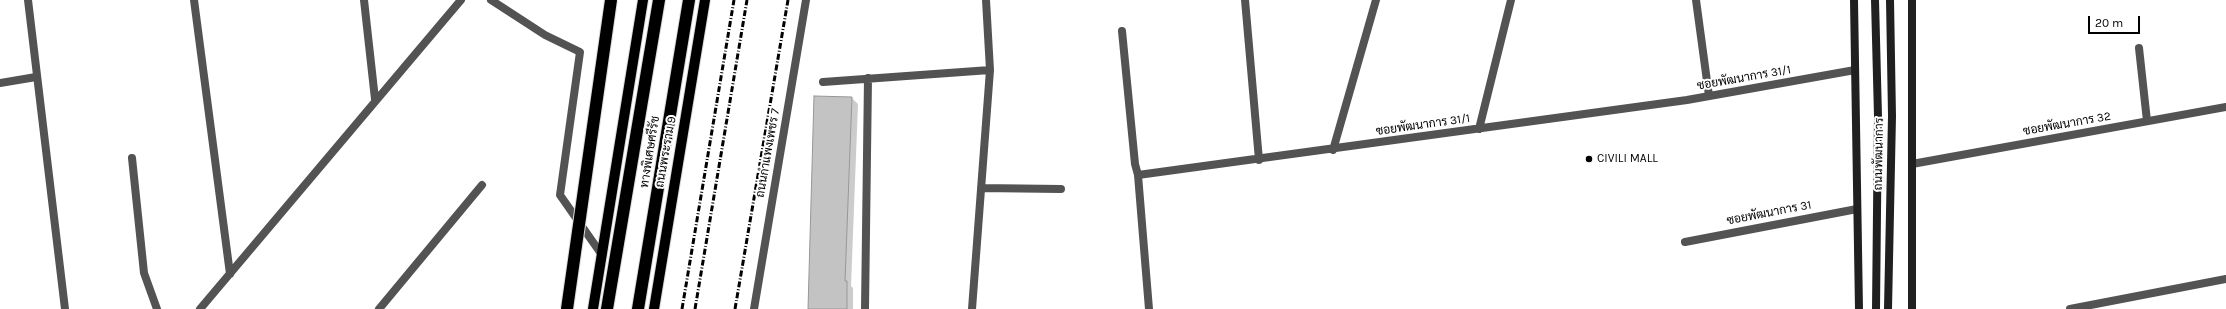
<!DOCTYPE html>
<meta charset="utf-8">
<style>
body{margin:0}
#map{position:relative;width:2226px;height:309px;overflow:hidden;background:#fff;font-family:Karla,sans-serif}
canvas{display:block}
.scale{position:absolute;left:2088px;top:16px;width:52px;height:18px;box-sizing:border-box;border:2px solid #000;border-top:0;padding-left:5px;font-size:12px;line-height:14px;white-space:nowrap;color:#000;-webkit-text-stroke:3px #fff;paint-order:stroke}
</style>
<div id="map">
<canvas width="2226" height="309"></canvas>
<div class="scale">20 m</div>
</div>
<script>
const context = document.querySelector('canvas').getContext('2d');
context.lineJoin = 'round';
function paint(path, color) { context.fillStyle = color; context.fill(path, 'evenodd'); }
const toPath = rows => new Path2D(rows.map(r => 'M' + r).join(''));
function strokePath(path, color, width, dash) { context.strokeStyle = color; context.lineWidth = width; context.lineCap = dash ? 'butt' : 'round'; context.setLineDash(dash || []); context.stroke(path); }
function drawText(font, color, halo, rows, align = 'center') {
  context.font = font + ' Karla,Sarabun,sans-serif'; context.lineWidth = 4; context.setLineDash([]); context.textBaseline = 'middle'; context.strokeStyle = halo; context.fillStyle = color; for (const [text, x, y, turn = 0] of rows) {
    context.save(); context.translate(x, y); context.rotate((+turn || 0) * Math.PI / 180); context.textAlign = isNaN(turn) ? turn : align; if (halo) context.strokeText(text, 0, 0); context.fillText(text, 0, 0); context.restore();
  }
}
paint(toPath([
 [815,97,852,98,858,104,851,286,853,288,853,309,809,309]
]), '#0003');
const building = toPath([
 [814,96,852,97,845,281,847,281,847,309,808,309,814,96]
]);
paint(building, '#c3c3c3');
strokePath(building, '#979797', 1);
const primary = toPath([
 [593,309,643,0],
 [654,309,705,0]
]);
const motorway = toPath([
 [607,309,659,0],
 [638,309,689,0]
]);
strokePath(primary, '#dbdbdb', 12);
strokePath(motorway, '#dbdbdb', 14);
strokePath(toPath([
 [1138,175,1149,309]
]), '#535353', 8);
strokePath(toPath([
 [28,0,65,309],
 [194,0,230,274],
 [364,0,375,99],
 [491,0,545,35,580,52,560,195,602,255],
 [1245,0,1259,160],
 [1696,0,1709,96],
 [1122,31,1135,164,1138,175,1687,100,1855,70],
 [2139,48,2147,121],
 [823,82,990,70],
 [0,83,36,77],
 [1479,129,1511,0],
 [1333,150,1376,0],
 [132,158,144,273,157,309],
 [981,188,1061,189],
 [1685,242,1857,209],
 [200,309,461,0],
 [379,309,482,185],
 [865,309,868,78],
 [972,309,990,70,986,0],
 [2070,309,2226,279]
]), '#535353', 8);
strokePath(toPath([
 [1912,164,2226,107],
 [754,309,806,0]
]), '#535353', 8);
strokePath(toPath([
 [1854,0,1859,309],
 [1875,0,1878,116,1876,309],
 [1888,309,1892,116,1890,0],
 [1912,309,1912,0]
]), '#202020', 8);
strokePath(primary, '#000', 10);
strokePath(motorway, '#000', 12);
strokePath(toPath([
 [682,309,734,0],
 [695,309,747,0],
 [735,309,788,0]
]), '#000', 3, [6, 2, 1, 2]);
const motorwayBridge = toPath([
 [567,309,611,0]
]);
strokePath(motorwayBridge, '#dbdbdb', 14, []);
strokePath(motorwayBridge, '#000', 12);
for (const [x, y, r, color] of [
 [1589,159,4,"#000"]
]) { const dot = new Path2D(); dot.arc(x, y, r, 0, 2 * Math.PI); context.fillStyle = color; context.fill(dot); strokePath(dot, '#fff', 1.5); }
drawText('12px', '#000', '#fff', [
 ["ซอยพัฒนาการ 31/1",1744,78,-10],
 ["ซอยพัฒนาการ 32",2067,124,-10],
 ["ซอยพัฒนาการ 31/1",1423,125,-8],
 ["ทางพิเศษศรีรัช",650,152,-81],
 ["ถนนพระราม 9",666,152,-80],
 ["ถนนกำแพงเพชร 7",768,153,-80],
 ["ถนนพัฒนาการ",1879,154,-89],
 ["ซอยพัฒนาการ 31",1769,213,-11]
]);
drawText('12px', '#000', '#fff', [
 ["CIVILI MALL",1597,159]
], 'left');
</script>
